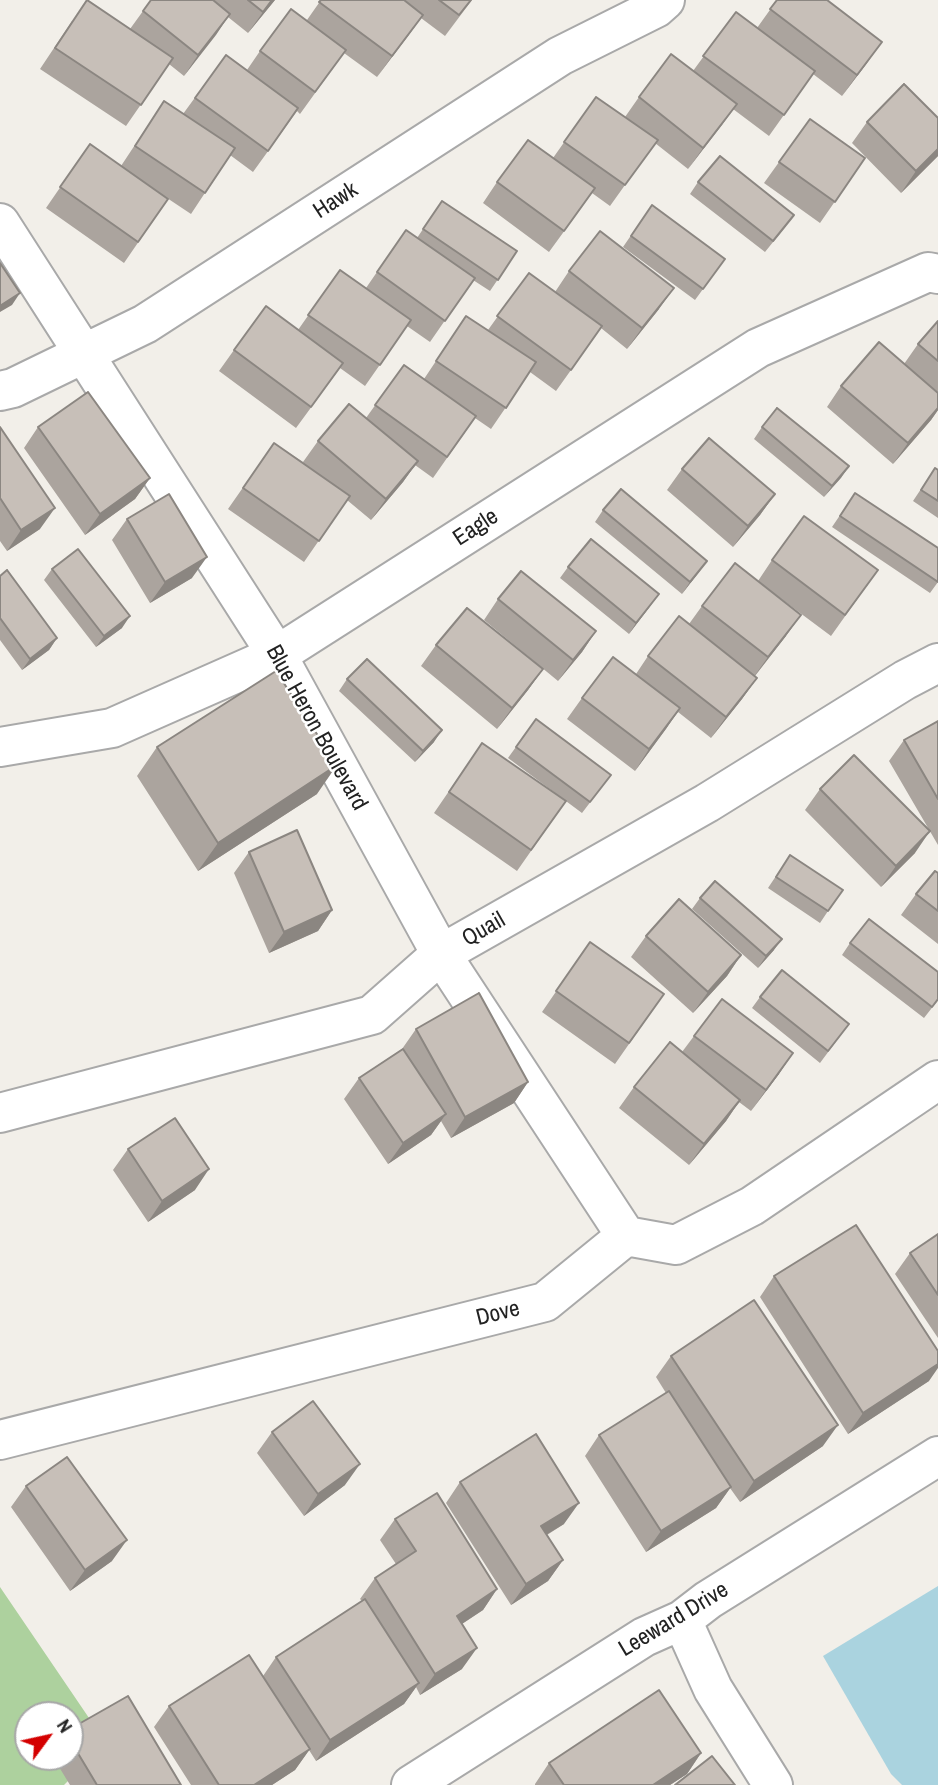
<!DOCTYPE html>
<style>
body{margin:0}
#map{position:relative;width:938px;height:1785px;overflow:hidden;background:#f2efe9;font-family:"Archivo Narrow",sans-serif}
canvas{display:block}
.north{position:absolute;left:14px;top:1701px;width:70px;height:70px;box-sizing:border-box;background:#fff;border:2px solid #a7a7a7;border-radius:50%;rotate:57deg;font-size:19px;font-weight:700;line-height:28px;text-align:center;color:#222}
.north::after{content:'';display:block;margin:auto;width:24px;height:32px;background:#d40000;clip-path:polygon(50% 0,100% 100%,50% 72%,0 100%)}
</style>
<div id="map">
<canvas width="938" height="1785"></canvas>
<div class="north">N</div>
</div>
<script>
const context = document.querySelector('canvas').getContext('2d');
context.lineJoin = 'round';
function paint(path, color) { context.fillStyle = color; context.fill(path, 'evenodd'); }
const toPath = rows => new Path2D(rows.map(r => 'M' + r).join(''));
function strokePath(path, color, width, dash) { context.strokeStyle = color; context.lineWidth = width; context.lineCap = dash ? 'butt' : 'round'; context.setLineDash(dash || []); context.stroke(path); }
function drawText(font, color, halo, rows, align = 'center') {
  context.font = font + ' "Archivo Narrow",sans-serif'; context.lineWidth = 5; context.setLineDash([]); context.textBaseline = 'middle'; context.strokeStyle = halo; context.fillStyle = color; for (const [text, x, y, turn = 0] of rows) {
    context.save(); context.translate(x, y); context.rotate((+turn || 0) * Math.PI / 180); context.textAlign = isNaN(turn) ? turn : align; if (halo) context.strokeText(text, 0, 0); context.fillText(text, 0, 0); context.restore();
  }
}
paint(toPath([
 [0,1587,106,1743,64,1785,0,1785],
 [28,1715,70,1715,70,1757,28,1757]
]), '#add19e');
paint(toPath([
 [938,1586,938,1785,902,1785,891,1774,823,1656]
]), '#aad3df');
const minor = toPath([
 [0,223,277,655,441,954,626,1236],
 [0,391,13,388,145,324,560,56,656,8,665,0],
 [0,747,112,728,277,655,758,348,928,272,938,274],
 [0,1113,372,1015,441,954,707,803,905,680,938,663],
 [0,1440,545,1302,626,1236,676,1245,752,1206,938,1080],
 [682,1620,713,1689,773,1785],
 [411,1785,644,1637,682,1620,708,1600,938,1456]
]);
strokePath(minor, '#a9a9a9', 42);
strokePath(minor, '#fff', 38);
paint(toPath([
 [151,0,275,0,248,33,228,17,184,76,169,64,126,126,40,69,72,21,130,29],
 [321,0,472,0,445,36,421,18,377,77,344,53,300,114,297,111,253,172,230,155,191,214,161,194,168,199,124,263,46,208,90,144,121,166,164,101,183,114,226,55,247,70,260,51,307,20],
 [777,0,867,63,842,96,813,74,769,136,733,109,688,169,655,143,610,206,592,193,549,252,483,203,497,182,553,158,596,97,625,117,639,97,693,71,736,12,757,28],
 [810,119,865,158,820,223,764,183],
 [867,122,938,156,901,193,852,143],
 [698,182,786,226,765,252,690,194],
 [442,201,517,251,490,291,473,280,430,342,407,326,365,386,340,368,296,428,219,371,234,350,298,330,340,270,366,288,406,230,417,238],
 [652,205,725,259,695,300,623,247],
 [569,271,659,309,627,349,601,328,556,391,530,372,491,429,475,418,433,478,415,465,403,482,371,520,347,500,304,562,228,509,274,443,303,462,318,441,366,418,404,365,424,379,466,316,488,330,529,273,555,292],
 [938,321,938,410,931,420,893,464,827,407,841,386,904,364,918,344],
 [0,427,40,529,7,551,0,541],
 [38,427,150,478,135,499,85,535,24,448],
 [762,427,849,466,824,497,754,439],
 [935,468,938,470,938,518,913,501],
 [682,469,775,494,760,515,733,547,667,490],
 [855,493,938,582,930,593,832,527],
 [603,510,707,561,682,594,595,522],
 [127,519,192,578,150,603,112,540],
 [772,560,878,570,831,636,772,592,786,636,755,676,757,678,742,699,711,738,678,712,635,771,567,719,582,698,636,674,648,656,689,624,702,606,758,581],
 [568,567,651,605,629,634,560,578],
 [52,569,122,628,96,647,44,580],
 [0,576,57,638,49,650,22,670,0,640],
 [498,599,596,631,582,652,558,681,484,620],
 [436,645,543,669,528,690,497,729,421,666],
 [347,679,434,742,415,762,339,691],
 [536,719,611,775,582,813,508,758],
 [938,721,938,845,889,761,904,740],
 [482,743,566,801,517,871,434,813],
 [157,747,317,794,198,871,137,776],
 [820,789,915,853,881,887,805,810],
 [249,852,332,910,318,931,269,953,234,873],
 [790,855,828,911,820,923,768,888],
 [938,873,938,944,901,915,916,894],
 [700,898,774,950,758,968,692,909],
 [646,936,741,955,727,976,693,1013,631,957],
 [590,942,664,994,615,1064,542,1012],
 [850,943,938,972,938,1000,924,1018,842,955],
 [760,997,849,1024,820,1063,752,1008],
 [416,1029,528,1082,514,1103,451,1138,441,1121,431,1135,388,1164,344,1099,359,1078,402,1049],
 [694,1036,779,1074,751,1111,739,1102,726,1121,689,1165,619,1108,634,1087,682,1052],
 [128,1149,195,1190,148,1222,113,1170],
 [938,1234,938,1338,895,1274,910,1253],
 [774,1276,929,1381,848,1434,760,1297],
 [671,1356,823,1446,740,1502,730,1488,716,1508,646,1552,585,1456,599,1435,666,1393,656,1377],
 [272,1432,345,1485,304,1516,257,1453],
 [460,1482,564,1524,547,1535,563,1560,548,1581,511,1605,446,1503],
 [26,1486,112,1561,70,1591,11,1507],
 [395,1519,497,1589,483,1610,462,1624,462,1669,420,1695,416,1687,404,1704,316,1761,309,1750,295,1770,272,1785,191,1785,154,1727,169,1706,263,1676,276,1657,362,1601,360,1599,375,1578,396,1564,380,1540],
 [70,1729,181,1785,70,1785,53,1757,70,1757],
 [701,1753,687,1774,670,1785,535,1785,535,1784,549,1763]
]), '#aba49e');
paint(toPath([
 [272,0,275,0,248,33,263,12],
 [230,14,216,35,184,76,198,55],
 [423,15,408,36,377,77,392,56],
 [882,42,867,63,842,96,857,75],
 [737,104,722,125,688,169,703,148],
 [938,149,938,156,901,193,916,171],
 [674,288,659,309,627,349,642,328],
 [20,293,12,305,0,312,0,306],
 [938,408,938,410,931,420,893,464,908,443],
 [418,461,403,482,371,520,386,499],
 [849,466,841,478,824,497,832,486],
 [150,478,135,499,85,535,100,514],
 [775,494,760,515,733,547,748,526],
 [55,508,40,529,7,551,21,530],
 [207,557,192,578,150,603,165,582],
 [707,561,699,572,682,594,690,582],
 [659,594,651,605,629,634,636,623],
 [801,615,786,636,753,678,768,657],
 [130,616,122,628,96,647,104,636],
 [596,631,582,652,558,681,573,660],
 [57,638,49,650,22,670,30,659],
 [543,669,528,690,497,729,512,708],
 [757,678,742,699,711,738,726,717],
 [680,708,666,729,635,771,649,749],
 [442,730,434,742,415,762,423,751],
 [337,765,317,794,198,871,218,843],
 [930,831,915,853,881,887,896,866],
 [332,910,318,931,269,953,284,932],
 [782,939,774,950,758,968,766,956],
 [741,955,727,976,693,1013,708,992],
 [793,1053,779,1074,751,1111,766,1090],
 [528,1082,514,1103,451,1138,465,1117],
 [740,1100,726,1121,689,1165,704,1144],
 [446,1114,431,1135,388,1164,403,1143],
 [209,1169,195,1190,148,1222,162,1201],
 [938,1364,938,1368,929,1381,848,1434,863,1413],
 [838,1425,823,1446,740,1502,754,1481],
 [360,1464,345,1485,304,1516,318,1494],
 [731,1487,716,1508,646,1552,661,1531],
 [579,1503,564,1524,526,1547,541,1526],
 [127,1540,112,1561,70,1591,85,1570],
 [563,1560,548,1581,511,1605,526,1584],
 [497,1589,483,1610,442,1637,457,1616],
 [477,1648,462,1669,420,1695,435,1674],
 [419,1683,404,1704,316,1761,330,1740],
 [310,1749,295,1770,272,1785,254,1785],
 [701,1753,687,1774,670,1785,653,1785]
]), '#8b8681');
const building = toPath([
 [87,0,173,58,141,105,55,48,87,0],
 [151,0,213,0,230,14,198,55,143,11,151,0],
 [248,0,272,0,263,12,248,0],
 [321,0,404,0,423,15,392,56,319,2,321,0],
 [439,0,471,0,459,15,439,0],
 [777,0,827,0,882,42,857,75,770,9,777,0],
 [291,9,346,50,315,92,260,51,291,9],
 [736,12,815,71,784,115,703,56,736,12],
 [671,54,737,104,703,148,639,97,671,54],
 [226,55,298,108,268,151,195,98,226,55],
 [904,84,938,118,938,149,916,171,867,122,904,84],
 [596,97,658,140,625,185,564,142,596,97],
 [164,101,235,148,205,193,135,146,164,101],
 [810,119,865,158,835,202,779,162,810,119],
 [528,140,595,188,564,231,497,182,528,140],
 [90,144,168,199,138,242,60,187,90,144],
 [720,156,794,215,773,241,698,182,720,156],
 [442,201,517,251,498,280,423,229,442,201],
 [652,205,725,259,703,289,631,236,652,205],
 [406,230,475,278,445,321,377,272,406,230],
 [600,231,674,288,642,328,569,271,600,231],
 [0,263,20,293,0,306,0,263],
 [340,270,411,320,380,365,308,315,340,270],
 [529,273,602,326,571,370,497,316,529,273],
 [266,306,343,363,311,407,234,350,266,306],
 [466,316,536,362,506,408,436,361,466,316],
 [938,321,938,361,918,344,938,321],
 [879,342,938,393,938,408,908,443,841,386,879,342],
 [404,365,476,416,447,457,375,405,404,365],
 [88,392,150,478,100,514,38,427,88,392],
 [349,404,418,461,386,499,318,441,349,404],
 [777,408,849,466,832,486,762,427,777,408],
 [0,427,55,508,21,530,0,498,0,427],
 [709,438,775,494,748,526,682,469,709,438],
 [274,443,350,496,319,541,243,488,274,443],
 [935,468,938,470,938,501,921,490,935,468],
 [621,489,707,561,690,582,603,510,621,489],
 [855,493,938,548,938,582,840,516,855,493],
 [169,494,207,557,165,582,127,519,169,494],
 [804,516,878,570,845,615,772,560,804,516],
 [591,539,659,594,636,623,568,567,591,539],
 [78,549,130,616,104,636,52,569,78,549],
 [735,563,801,615,768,657,702,606,735,563],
 [7,570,57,638,30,659,0,618,0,576,7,570],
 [521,571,596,631,573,660,498,599,521,571],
 [467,608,543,669,512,708,436,645,467,608],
 [679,616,757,678,726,717,648,656,679,616],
 [613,657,680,708,649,749,582,698,613,657],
 [367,659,442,730,423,751,347,679,367,659],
 [276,671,337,765,218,843,157,747,276,671],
 [536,719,611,775,590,802,516,747,536,719],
 [938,721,938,799,904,740,938,721],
 [482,743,566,801,531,850,449,792,482,743],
 [854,755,930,831,896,866,820,789,854,755],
 [297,830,332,910,284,932,249,852,297,830],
 [790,855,843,890,828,911,776,877,790,855],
 [935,871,938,873,938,911,916,894,935,871],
 [715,881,782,939,766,956,700,898,715,881],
 [679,899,741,955,708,992,646,936,679,899],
 [869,919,938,972,938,999,932,1007,850,943,869,919],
 [590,942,664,994,629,1043,556,991,590,942],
 [782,970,849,1024,828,1051,760,997,782,970],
 [479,993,528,1082,465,1117,416,1029,479,993],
 [722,999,793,1053,766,1090,694,1036,722,999],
 [670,1042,740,1100,704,1144,634,1087,670,1042],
 [403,1049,446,1114,403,1143,359,1078,403,1049],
 [175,1118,209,1169,162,1201,128,1149,175,1118],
 [856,1225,938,1351,938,1364,863,1413,774,1276,856,1225],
 [938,1234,938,1295,910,1253,938,1234],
 [754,1300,838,1425,754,1481,671,1356,754,1300],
 [669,1391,731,1487,661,1531,599,1435,669,1391],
 [313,1401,360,1464,318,1494,272,1432,313,1401],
 [536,1434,579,1503,541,1526,563,1560,526,1584,460,1482,536,1434],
 [67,1457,127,1540,85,1570,26,1486,67,1457],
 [437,1493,497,1589,457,1616,477,1648,435,1674,375,1578,416,1551,395,1519,437,1493],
 [365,1599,419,1683,330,1740,276,1657,365,1599],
 [249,1655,310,1749,254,1785,219,1785,169,1706,249,1655],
 [659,1690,701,1753,653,1785,564,1785,549,1763,659,1690],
 [128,1696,181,1785,97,1785,70,1740,70,1729,128,1696],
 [712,1756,735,1785,675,1785,712,1756]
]);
paint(building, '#c7bfb8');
strokePath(building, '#8b8681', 2);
drawText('23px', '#222', '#fff', [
 ["Hawk",336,201,-33],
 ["Eagle",476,528,-33],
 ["Blue Heron Boulevard",316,728,61],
 ["Quail",484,930,-30],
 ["Dove",498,1314,-14],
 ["Leeward Drive",674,1620,-31]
]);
</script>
